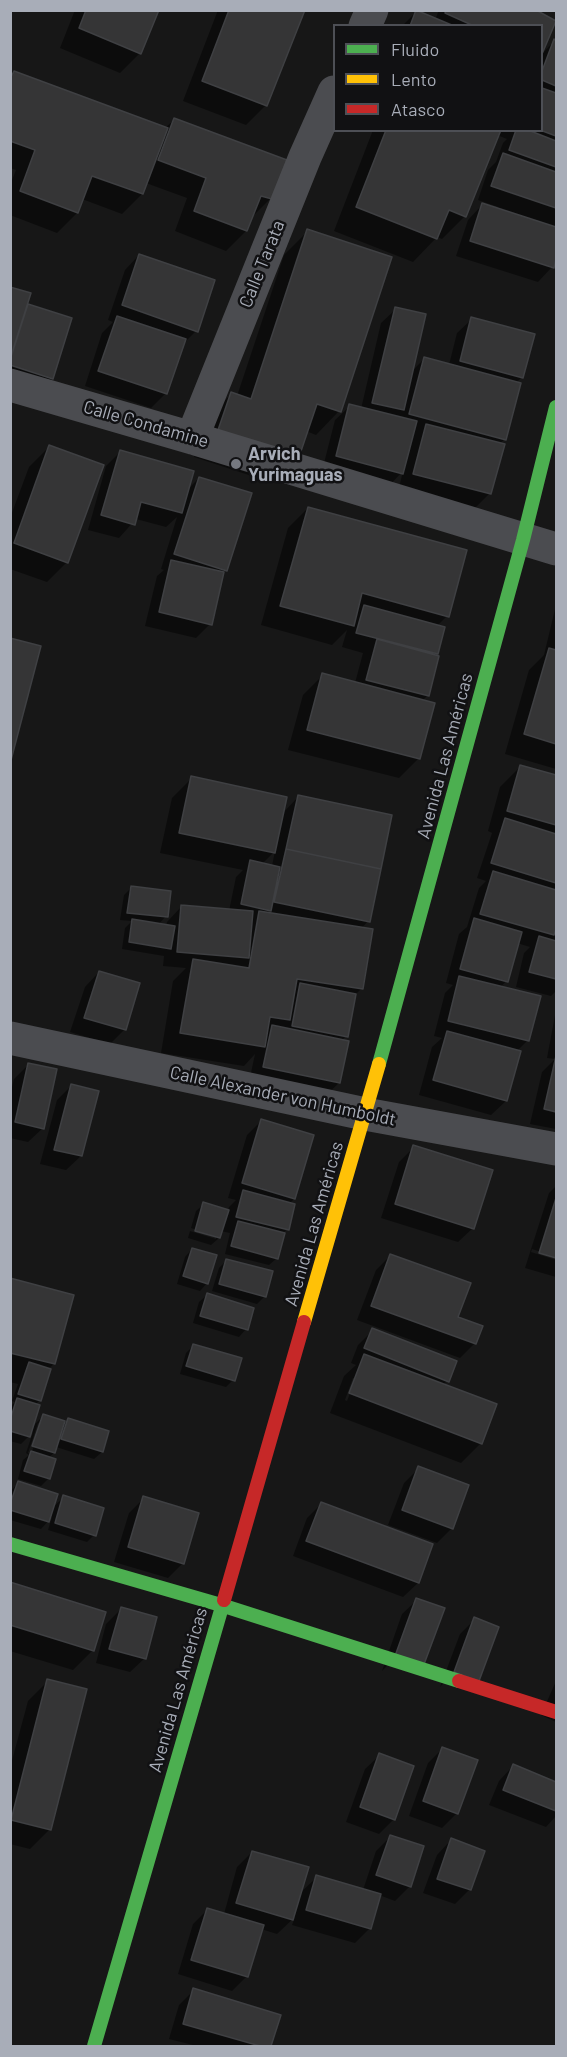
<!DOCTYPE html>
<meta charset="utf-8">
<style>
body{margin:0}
#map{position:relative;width:567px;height:2057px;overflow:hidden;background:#171717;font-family:Barlow,sans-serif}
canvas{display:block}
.frame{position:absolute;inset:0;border:12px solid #a8adb8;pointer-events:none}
.legend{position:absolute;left:333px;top:24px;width:210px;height:108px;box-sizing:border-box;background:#111113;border:2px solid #4d4f55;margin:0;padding:8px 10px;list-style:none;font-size:18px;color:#a8adb8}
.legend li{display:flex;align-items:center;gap:12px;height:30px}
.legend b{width:30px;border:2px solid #4d4f55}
</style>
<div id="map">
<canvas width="567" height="2057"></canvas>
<div class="frame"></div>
<ul class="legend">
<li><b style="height:8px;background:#4caf50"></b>Fluido</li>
<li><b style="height:8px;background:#ffc107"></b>Lento</li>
<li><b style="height:8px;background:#c62828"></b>Atasco</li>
</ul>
</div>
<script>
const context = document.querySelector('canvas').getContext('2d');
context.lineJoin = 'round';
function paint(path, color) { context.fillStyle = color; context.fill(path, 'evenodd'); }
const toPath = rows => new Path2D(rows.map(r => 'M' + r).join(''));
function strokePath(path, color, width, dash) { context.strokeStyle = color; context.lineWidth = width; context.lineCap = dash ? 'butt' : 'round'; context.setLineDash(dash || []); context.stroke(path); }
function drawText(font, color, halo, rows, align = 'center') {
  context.font = font + ' Barlow,sans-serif'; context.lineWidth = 5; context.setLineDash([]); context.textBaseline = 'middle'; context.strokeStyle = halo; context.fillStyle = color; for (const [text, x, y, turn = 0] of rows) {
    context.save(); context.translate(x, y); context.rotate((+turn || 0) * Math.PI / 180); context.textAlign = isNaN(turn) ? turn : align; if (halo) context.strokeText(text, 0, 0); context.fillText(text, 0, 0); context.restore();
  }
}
paint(toPath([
 [75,10,157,10,140,53,120,73,60,48],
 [218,10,303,10,266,105,246,125,183,101],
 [439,10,533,10,555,21,542,50,542,26,402,26,416,12,435,20],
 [556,39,556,254,552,267,538,282,456,256,468,220,482,205,497,210,498,207,478,200,488,170,496,162,503,143,507,139,497,135,465,216,442,239,437,237,413,262,334,231,373,130,542,130,542,54],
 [14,72,165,128,174,120,285,161,270,199,250,219,246,231,226,251,175,231,187,198,146,183,142,194,122,214,82,199,77,213,57,233,10,215,10,185,16,170,10,168,10,76],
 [308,231,339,411,316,435,306,431,297,459,273,483,194,457,208,418,231,394,237,396,284,255],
 [139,255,196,331,182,345,166,393,151,408,85,386,102,333,113,322,108,320,125,270],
 [10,289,26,305,70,319,52,378,37,393,10,384],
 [396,309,411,372,424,359,449,365,457,333,472,319,522,377,516,383,505,439,499,444,490,493,475,508,399,488,403,471,387,488,322,471,335,420,350,406,361,409,381,323],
 [49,447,67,562,47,582,10,569,10,518,29,467],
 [120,452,187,490,199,478,226,570,222,574,210,624,196,638,145,626,157,576,164,570,161,569,177,517,166,527,136,519,119,538,88,530,106,466],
 [308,508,447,616,437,626,444,628,428,695,422,701,419,758,399,778,288,750,303,695,323,675,355,683,363,653,342,647,347,630,332,645,261,625,288,528],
 [556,605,556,769,505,754,529,670,544,655],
 [520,767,556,777,556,991,551,996,516,987,524,953,530,947,517,943,506,981,500,988,539,997,527,1041,516,1052,506,1101,491,1115,419,1095,432,1047,442,1038,434,1036,445,993,453,985,446,983,459,934,467,927,479,888,486,881,477,878,492,833,488,831,500,787],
 [192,778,282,814,298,797,368,921,361,929,362,988,354,996,346,1036,341,1041,339,1083,324,1097,249,1082,255,1054,244,1066,161,1053,173,981,186,968,163,966,164,956,122,949,125,928,132,921,120,920,124,895,131,888,166,916,158,925,166,926,167,922,181,907,229,911,236,877,243,870,160,853,172,798],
 [275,851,272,866,262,864],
 [99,972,125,1029,110,1044,70,1032,85,987],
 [556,1010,556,1129,530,1124,542,1072,555,1059,547,1058],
 [29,1064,43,1128,28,1142,10,1138,10,1095,14,1079],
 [72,1085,81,1156,66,1170,40,1164,57,1100],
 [261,1121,312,1136,294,1199,289,1204,287,1229,282,1234,277,1258,269,1265,225,1254,230,1233,221,1231,219,1238,211,1245,188,1238,190,1231,216,1239,216,1236,191,1228,196,1211,204,1204,228,1211,229,1207,236,1200,228,1198,247,1135],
 [414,1147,473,1228,458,1242,381,1218,399,1162],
 [556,1186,556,1257,532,1249,531,1252,556,1260,556,1277,525,1268,549,1193],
 [192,1249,207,1283,200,1291,177,1284,185,1257],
 [390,1256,456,1318,475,1343,460,1358,357,1320,376,1270],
 [227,1260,265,1296,257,1304,212,1291,219,1268],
 [10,1280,54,1364,48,1369,40,1400,35,1405,31,1428,43,1416,62,1427,69,1420,102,1452,94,1459,56,1447,54,1453,48,1458,49,1478,41,1486,18,1479,23,1460,29,1455,26,1453,33,1432,21,1444,10,1441,10,1407,15,1402,12,1401,18,1384,10,1382],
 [38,1423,42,1423,31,1454,28,1453],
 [207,1295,246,1329,239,1337,193,1323,199,1302],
 [373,1330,447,1381,443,1385,481,1443,461,1463,330,1413,344,1376,356,1365,351,1363,358,1345],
 [353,1378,356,1378,347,1401,345,1400],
 [194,1345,233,1380,226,1387,180,1374,186,1353],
 [419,1468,452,1528,437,1543,388,1525,404,1483],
 [18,1483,52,1508,64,1497,94,1535,87,1542,48,1530,52,1517,41,1529,10,1520,11,1491],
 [144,1498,197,1514,182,1564,168,1578,114,1562,129,1513],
 [321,1504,431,1545,418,1583,403,1597,293,1556,307,1518],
 [10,1584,93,1650,73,1670,10,1651],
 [417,1600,443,1609,382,1671,402,1614],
 [121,1609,145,1658,130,1672,96,1663,106,1624],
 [475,1619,497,1628,440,1687,460,1634],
 [48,1681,50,1829,30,1849,10,1844,10,1768,28,1701],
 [556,1681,556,1722,541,1715],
 [443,1748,457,1813,442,1828,409,1816,428,1763],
 [380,1755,412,1767,393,1820,379,1834,346,1822,365,1769],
 [513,1766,556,1783,556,1816,546,1827,489,1805,499,1781],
 [391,1836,410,1886,395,1901,379,1895,370,1928,355,1943,292,1925,295,1917,277,1934,261,1929,247,1976,232,1991,178,1974,193,1924,208,1909,224,1914,237,1867,252,1852,299,1894,317,1877,363,1890,376,1851],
 [451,1840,483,1852,469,1890,455,1904,423,1893,437,1855],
 [194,1990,279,2016,270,2046,197,2046,169,2039,179,2005]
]), '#0007');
const building = toPath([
 [86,10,159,10,141,54,79,28,86,10],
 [229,10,305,10,267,106,202,81,229,10],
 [416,10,454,26,410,26,416,10],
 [446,10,536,10,556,21,542,54,542,26,474,26,445,13,446,10],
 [554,39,556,41,556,86,542,80,542,71,554,39],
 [14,71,168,128,143,194,92,176,78,213,20,191,35,150,10,141,10,79,14,71],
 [542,88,556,93,556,136,540,130,542,88],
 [174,118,287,160,272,199,261,196,247,231,194,211,206,178,158,160,174,118],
 [386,130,501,130,466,217,449,210,437,239,356,207,386,130],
 [516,130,528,130,556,141,556,167,509,150,516,130],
 [503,153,556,172,556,208,491,186,503,153],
 [482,203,556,227,556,259,554,268,470,241,482,203],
 [307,229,392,257,341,412,317,404,298,460,217,433,231,392,251,399,307,229],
 [139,254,215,280,198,332,122,305,139,254],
 [10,287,31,293,10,359,10,287],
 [28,304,72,318,53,379,10,365,10,360,28,304],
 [395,307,426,314,404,410,372,403,395,307],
 [117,316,186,339,167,394,98,371,117,316],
 [471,317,535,334,523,378,460,361,471,317],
 [424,357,521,383,506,440,409,414,424,357],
 [349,404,417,421,403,474,336,456,349,404],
 [426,424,505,444,491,494,413,474,426,424],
 [49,445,104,465,68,563,14,543,49,445],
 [120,450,194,471,182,513,141,502,135,525,101,515,120,450],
 [199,477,252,493,227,571,174,554,199,477],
 [308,507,467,550,449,617,362,593,354,626,280,606,308,507],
 [171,560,224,572,212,625,159,612,171,560],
 [364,605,445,627,438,654,356,633,364,605],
 [10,638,41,646,10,764,10,638],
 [377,639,439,656,429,696,366,680,377,639],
 [549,648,556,650,556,744,524,734,549,648],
 [322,673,435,703,420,759,307,730,322,673],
 [520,765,556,775,556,825,507,811,520,765],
 [191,776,287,797,275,853,179,833,191,776],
 [298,795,392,815,381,869,286,849,298,795],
 [505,818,556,834,556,883,491,863,505,818],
 [286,849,381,869,370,922,274,902,286,849],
 [250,860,280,867,271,911,241,904,250,860],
 [493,871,556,890,556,929,554,935,480,914,493,871],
 [131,886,171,891,168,917,127,913,131,886],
 [181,905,253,911,249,958,177,952,181,905],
 [259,911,373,929,363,989,297,979,290,1020,270,1017,265,1047,180,1033,193,959,249,968,259,911],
 [474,918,522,932,508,982,460,969,474,918],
 [132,919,175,926,171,949,129,942,132,919],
 [539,936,556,941,556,979,529,972,539,936],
 [99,971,140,983,126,1030,84,1018,99,971],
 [459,976,541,996,529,1041,448,1021,459,976],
 [300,983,356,994,348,1037,292,1026,300,983],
 [272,1025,349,1041,340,1083,263,1067,272,1025],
 [447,1031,521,1051,507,1101,433,1080,447,1031],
 [556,1056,556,1112,544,1109,556,1056],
 [28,1063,57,1069,44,1129,15,1122,28,1063],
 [71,1084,99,1091,82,1156,54,1150,71,1084],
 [261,1119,314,1135,295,1199,242,1183,261,1119],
 [413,1145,493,1170,474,1229,395,1204,413,1145],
 [243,1190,295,1204,289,1230,236,1217,243,1190],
 [556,1198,556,1258,539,1253,556,1198],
 [203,1202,229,1210,220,1238,195,1231,203,1202],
 [238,1221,285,1233,278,1259,231,1246,238,1221],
 [192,1248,217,1255,208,1284,183,1276,192,1248],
 [390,1254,471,1283,458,1317,483,1326,476,1344,371,1306,390,1254],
 [226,1259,273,1271,266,1297,219,1284,226,1259],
 [10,1278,74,1295,55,1364,10,1353,10,1278],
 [207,1293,254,1308,248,1330,200,1316,207,1293],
 [372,1328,457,1361,449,1382,364,1348,372,1328],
 [193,1344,242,1358,235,1381,186,1366,193,1344],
 [364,1354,497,1404,482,1444,349,1393,364,1354],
 [29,1362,51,1369,41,1401,18,1394,29,1362],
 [17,1398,40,1405,30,1437,10,1431,10,1420,17,1398],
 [43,1414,65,1421,55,1453,32,1446,43,1414],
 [68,1418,109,1431,103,1452,61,1439,68,1418],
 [31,1451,56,1459,50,1479,24,1471,31,1451],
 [418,1466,469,1485,453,1529,402,1510,418,1466],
 [18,1481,58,1494,49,1522,10,1510,10,1504,18,1481],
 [63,1495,104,1508,96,1536,55,1523,63,1495],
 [143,1496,199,1513,184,1564,128,1547,143,1496],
 [321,1502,433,1544,419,1583,306,1541,321,1502],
 [10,1582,106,1612,94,1651,10,1625,10,1582],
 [416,1598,445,1608,423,1667,395,1656,416,1598],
 [121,1607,157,1617,146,1659,109,1649,121,1607],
 [474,1617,499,1627,479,1681,454,1672,474,1617],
 [47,1679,87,1689,51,1830,11,1820,47,1679],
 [442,1747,478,1760,458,1814,423,1801,442,1747],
 [379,1753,414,1766,395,1820,360,1807,379,1753],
 [513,1764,556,1782,556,1811,503,1790,513,1764],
 [390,1835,424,1846,411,1887,376,1875,390,1835],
 [451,1838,485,1851,471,1890,437,1879,451,1838],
 [252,1851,309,1867,293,1920,236,1903,252,1851],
 [316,1875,381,1894,371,1929,306,1910,316,1875],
 [207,1908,264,1925,248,1977,191,1960,207,1908],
 [193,1988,281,2015,271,2046,260,2046,183,2024,193,1988]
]);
paint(building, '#353536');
strokePath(building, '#3f4043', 1.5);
strokePath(toPath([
 [365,26,372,10],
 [10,385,192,438,556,549],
 [192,438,305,157,334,92],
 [10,1038,365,1114,556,1149]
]), '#4b4c50', 33);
strokePath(toPath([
 [379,1064,523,540,556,407],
 [10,1544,221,1605,459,1681],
 [94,2046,224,1600]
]), '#4caf50', 14);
strokePath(toPath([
 [304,1322,379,1064]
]), '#ffc107', 14);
strokePath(toPath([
 [224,1600,304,1322],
 [459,1681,556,1712]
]), '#c62828', 14);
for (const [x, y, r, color] of [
 [236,464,6,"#757880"]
]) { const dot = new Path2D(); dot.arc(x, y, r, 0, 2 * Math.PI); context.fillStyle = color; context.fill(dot); strokePath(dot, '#111113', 2); }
drawText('18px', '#a8adb8', '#111113', [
 ["Calle Tarata",262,264,-68],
 ["Calle Condamine",146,424,16],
 ["Avenida Las Américas",445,756,-75],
 ["Calle Alexander von Humboldt",283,1096,12],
 ["Avenida Las Américas",314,1224,-74],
 ["Avenida Las Américas",178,1690,-74]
]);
drawText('bold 18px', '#a8adb8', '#111113', [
 ["Arvich",248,454],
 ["Yurimaguas",248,475]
], 'left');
</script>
